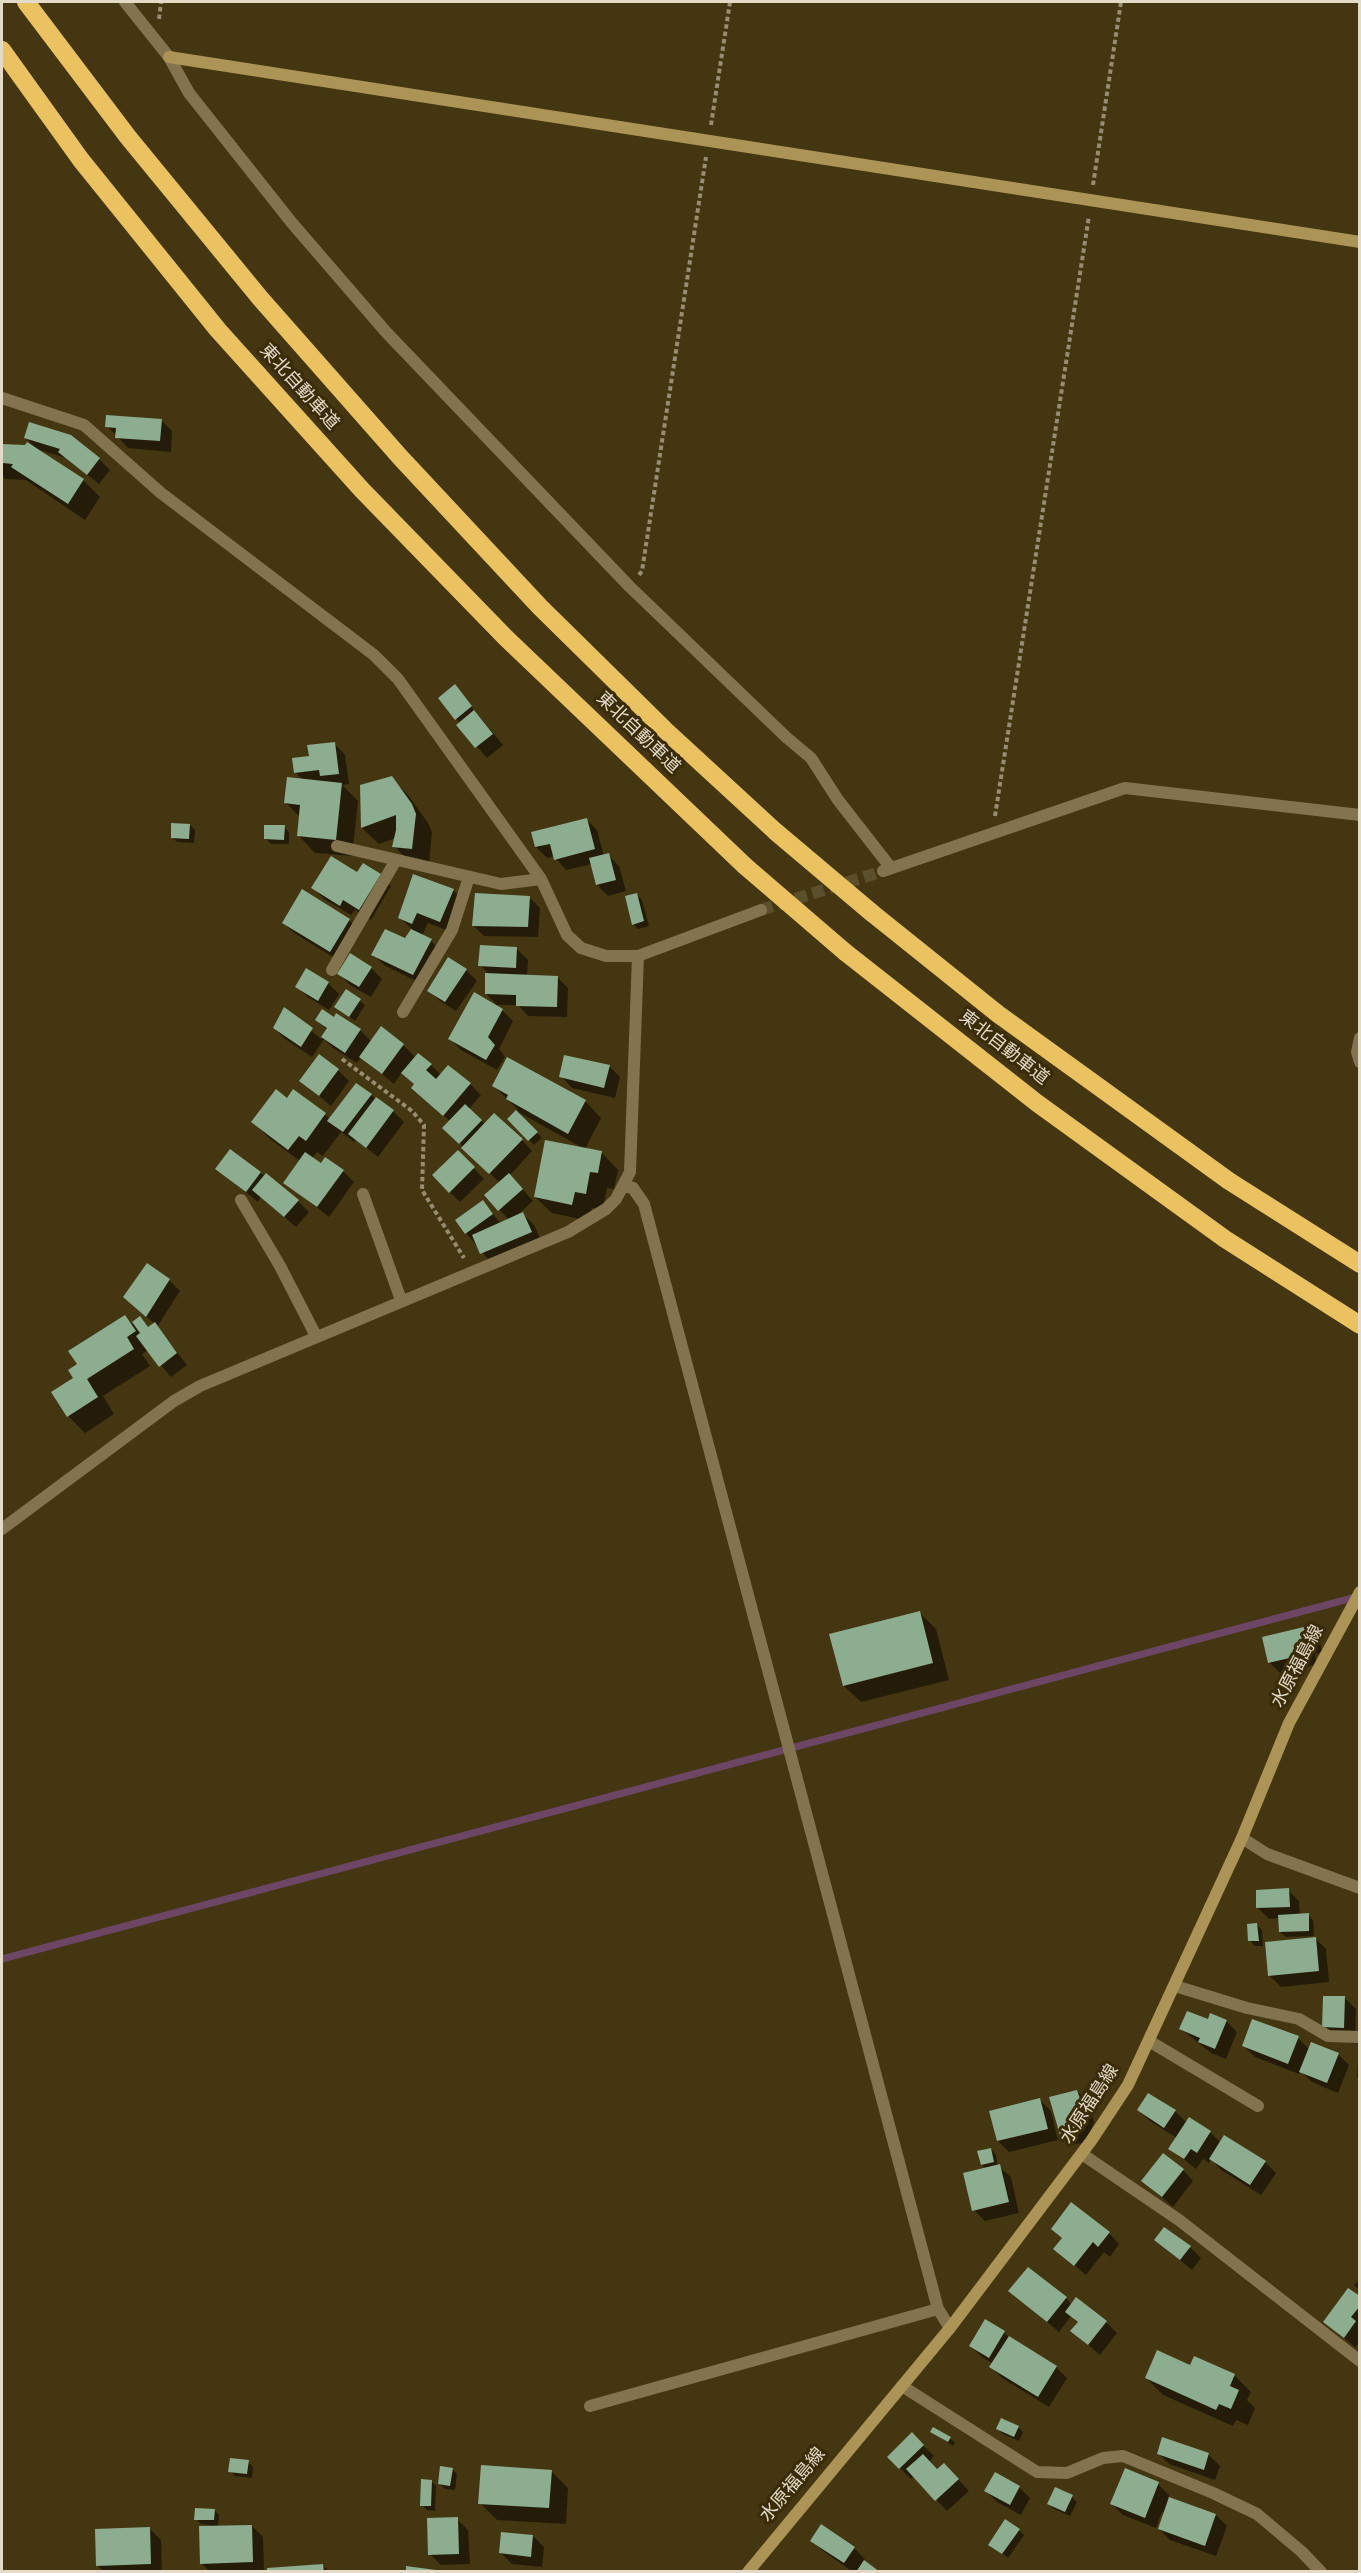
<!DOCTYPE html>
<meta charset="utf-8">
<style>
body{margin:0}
#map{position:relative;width:1361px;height:2573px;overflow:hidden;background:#443611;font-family:Overpass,sans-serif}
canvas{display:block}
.frame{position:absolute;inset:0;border:3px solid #e3dac7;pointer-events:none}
</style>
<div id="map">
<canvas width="1361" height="2573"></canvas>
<div class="frame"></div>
</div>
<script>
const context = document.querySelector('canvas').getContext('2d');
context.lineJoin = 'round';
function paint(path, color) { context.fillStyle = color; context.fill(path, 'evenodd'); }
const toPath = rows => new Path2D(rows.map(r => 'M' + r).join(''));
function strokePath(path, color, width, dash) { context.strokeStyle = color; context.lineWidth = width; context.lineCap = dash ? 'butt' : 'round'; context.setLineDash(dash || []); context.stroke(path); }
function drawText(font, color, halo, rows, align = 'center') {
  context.font = font + ' Overpass,"Noto Sans JP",sans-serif'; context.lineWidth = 6; context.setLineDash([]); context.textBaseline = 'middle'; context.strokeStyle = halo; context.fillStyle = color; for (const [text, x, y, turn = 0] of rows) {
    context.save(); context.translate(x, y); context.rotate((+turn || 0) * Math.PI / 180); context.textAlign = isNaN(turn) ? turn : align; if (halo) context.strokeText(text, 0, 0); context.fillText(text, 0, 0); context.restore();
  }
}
paint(toPath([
 [161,420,172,431,171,452,128,448,107,426],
 [26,438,99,459,110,470,99,484,66,458,37,449],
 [2,445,26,447,83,480,100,497,85,520,26,480,5,479,2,475],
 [454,686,503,745,487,758,458,725,461,723,456,719],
 [334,743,345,755,349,784,342,785,358,801,352,856,315,853,299,836,301,818,285,802,303,780,295,772,310,757],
 [391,778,408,795,428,823,432,832,429,865,411,863,394,846,396,838,379,844,362,828],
 [586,819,597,830,604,856,608,855,619,866,626,891,608,896,597,885,592,864,566,870,554,856,547,858,536,847],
 [190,825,195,830,194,843,177,842,172,837],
 [284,827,289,832,289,844,271,844,265,838],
 [358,875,380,875,391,886,371,920,355,910,351,915,324,899,313,888],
 [453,890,464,901,451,932,428,923,422,936,431,941,442,952,424,985,384,965,373,954,406,940,412,929,400,918],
 [303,891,349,920,360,931,341,962,294,933,283,922],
 [637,895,642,900,649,926,638,929,633,924],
 [529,897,540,908,538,937,484,936,473,925],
 [517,949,528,960,527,976,557,977,568,988,567,1017,528,1016,518,1005,497,1005,486,994,490,975,480,965],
 [371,968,382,979,371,997,350,985,339,974],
 [466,970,477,981,456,1011,440,1001,429,990],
 [328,983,339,994,329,1010,308,997,297,986],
 [346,991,365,1005,355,1021,341,1011],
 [285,1009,321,1039,327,1030,317,1019,334,1019,360,1030,372,1042,403,1045,416,1058,431,1065,441,1075,470,1084,481,1095,469,1109,486,1125,522,1140,532,1151,510,1175,533,1201,515,1217,523,1214,534,1225,542,1243,493,1265,466,1233,483,1202,501,1224,509,1220,486,1195,500,1183,444,1128,450,1121,424,1098,415,1085,402,1072,394,1084,361,1057,357,1063,333,1048,324,1039,312,1057,285,1039,274,1028],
 [502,1010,513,1021,499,1049,505,1057,497,1070,461,1050,450,1039],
 [609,1066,620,1077,615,1098,572,1088,561,1076],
 [338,1070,349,1081,331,1106,301,1081],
 [494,1086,585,1101,601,1118,585,1149,602,1153,618,1170,614,1189,607,1188,603,1210,592,1208,589,1221,552,1213,535,1197,583,1148,518,1112,542,1138,534,1145,509,1119,518,1110],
 [294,1091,330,1119,371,1095,393,1111,404,1122,378,1157,356,1140,354,1142,341,1132,323,1156,317,1152,312,1158,321,1165,343,1171,354,1182,329,1217,285,1182,300,1161,270,1139,253,1122,288,1100],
 [231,1151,298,1201,309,1212,296,1227,261,1197,258,1202,217,1169],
 [458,1152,484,1179,460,1202,434,1176],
 [169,1280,180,1291,157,1327,187,1365,171,1377,148,1350,142,1354,150,1366,103,1396,114,1414,85,1433,68,1416,53,1392,75,1378,80,1364,125,1317,132,1324,140,1318,149,1328,155,1324,136,1308],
 [919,1612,936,1629,949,1680,861,1702,844,1686],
 [1308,1628,1319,1639,1322,1652,1315,1654,1317,1664,1280,1673,1269,1662],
 [1288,1890,1299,1901,1300,1915,1308,1915,1313,1920,1314,1936,1286,1937,1280,1932,1280,1918,1269,1919,1258,1908],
 [1257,1925,1262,1930,1263,1946,1255,1946,1250,1941],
 [1315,1938,1326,1949,1329,1982,1281,1987,1270,1976],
 [1345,1998,1356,2009,1355,2038,1335,2038,1324,2027],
 [1208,2021,1226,2021,1237,2032,1226,2059,1211,2053,1181,2029],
 [1298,2038,1309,2049,1338,2054,1349,2065,1338,2093,1312,2082,1300,2071,1299,2074,1255,2057,1244,2046],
 [1358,2063,1360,2063,1360,2079,1357,2077],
 [1077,2091,1088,2102,1094,2122,1086,2142,1072,2145,1061,2134],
 [1040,2100,1051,2111,1058,2140,1009,2152,998,2141],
 [1139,2110,1175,2111,1187,2123,1210,2132,1221,2143,1265,2162,1276,2173,1261,2195,1221,2170,1211,2159,1209,2163,1203,2159,1196,2169,1170,2148,1177,2138,1150,2121],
 [991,2149,996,2155,998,2166,1011,2177,1019,2213,985,2221,974,2210,986,2169,982,2165],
 [1183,2170,1193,2181,1173,2207,1143,2181],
 [1053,2229,1109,2233,1119,2244,1110,2257,1104,2252,1086,2275,1055,2249,1063,2239],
 [1156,2240,1190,2247,1201,2258,1192,2270],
 [1360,2279,1360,2290,1354,2285],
 [1010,2291,1066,2298,1072,2305,1106,2322,1117,2333,1100,2355,1072,2331,1078,2323,1071,2316,1059,2332],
 [1360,2298,1360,2342,1355,2347,1325,2322],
 [985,2321,1056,2367,1067,2378,1049,2407,1002,2378,991,2367,993,2364,982,2357,971,2346],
 [1191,2367,1234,2375,1251,2392,1247,2400,1255,2408,1248,2425,1236,2420,1233,2426,1163,2395,1146,2378],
 [1018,2427,1023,2432,1019,2441,1003,2434,998,2429],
 [932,2432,950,2438,955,2443,953,2446],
 [912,2435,934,2456,929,2462,937,2471,955,2476,969,2491,947,2511,914,2476,911,2479,889,2457],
 [1158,2453,1208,2454,1220,2466,1215,2480,1169,2464],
 [248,2462,253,2467,252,2478,235,2476,230,2471],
 [452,2469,457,2474,455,2490,445,2489,440,2484],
 [551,2471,568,2488,566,2524,497,2520,480,2503],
 [431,2481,436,2486,435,2511,427,2510,422,2505],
 [1158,2484,1169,2495,1168,2499,1216,2515,1227,2526,1216,2556,1170,2540,1159,2529,1165,2513,1162,2512,1156,2528,1123,2515,1112,2504],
 [1019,2487,1030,2498,1021,2515,997,2502,986,2491],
 [1072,2497,1077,2502,1070,2516,1054,2509,1049,2504],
 [214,2510,219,2515,218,2527,252,2526,263,2537,264,2572,210,2572,201,2563,210,2525,201,2524,196,2519],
 [457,2519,468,2530,470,2564,441,2565,430,2554],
 [150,2529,161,2540,162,2572,104,2572,97,2565],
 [1019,2530,1024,2535,1008,2558,990,2544],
 [533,2536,544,2547,542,2567,512,2564,501,2553],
 [812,2540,854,2548,865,2559,863,2561,877,2572,853,2572,823,2551],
 [322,2565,329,2571,337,2572,268,2572]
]), '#0007');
strokePath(toPath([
 [2,1959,1356,1597]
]), '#6c4664', 7);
paint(toPath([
 [106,415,162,419,160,441,115,438,116,428,105,427],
 [29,422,71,435,100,458,87,475,58,452,60,449,24,438],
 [27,442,84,479,68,504,11,467,13,464,2,463,2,444,25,445],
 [455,684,472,706,455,720,438,698],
 [474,710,493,734,475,748,456,725],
 [335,742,339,774,320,776,319,770,294,773,292,758,309,756,307,745],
 [392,776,412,804,416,814,412,849,392,847,396,830,396,815,361,828,360,785],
 [287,777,342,783,336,840,297,836,300,805,284,803],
 [587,818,595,849,554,860,550,844,535,847,531,832],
 [171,823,190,824,189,839,171,838],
 [264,825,285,825,284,840,264,839],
 [609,853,616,880,596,885,589,858],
 [331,856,357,872,363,863,381,874,359,910,343,900,340,906,311,888],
 [413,874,454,889,440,922,417,913,412,924,398,918],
 [302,889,350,919,330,952,282,923],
 [475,893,530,896,528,927,472,926],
 [637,893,644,921,632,925,625,896],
 [385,929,405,938,411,929,432,939,413,975,371,955],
 [480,945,517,947,516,968,478,966],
 [350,953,372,967,359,987,337,974],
 [448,957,467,969,445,1002,427,991],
 [306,968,329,982,318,1001,295,987],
 [485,973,558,976,557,1007,516,1006,516,995,485,994],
 [346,989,361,999,349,1017,334,1007],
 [474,992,503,1009,488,1037,495,1045,486,1060,448,1039],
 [284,1007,313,1028,301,1047,273,1028],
 [322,1009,334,1017,336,1013,361,1029,345,1053,321,1037,327,1028,315,1020],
 [381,1026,404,1044,382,1074,359,1057],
 [418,1053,432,1064,426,1070,436,1079,448,1065,471,1083,443,1116,411,1088,414,1084,401,1073],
 [319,1054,339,1069,319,1096,299,1081],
 [564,1055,610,1065,604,1088,559,1077],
 [507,1057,586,1100,568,1134,506,1099,508,1095,492,1086],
 [356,1083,372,1094,343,1132,327,1121],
 [276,1089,287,1098,293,1089,326,1113,306,1141,299,1136,288,1150,251,1122],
 [376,1097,394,1110,366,1148,348,1134],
 [465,1104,482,1120,459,1144,442,1128],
 [516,1110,538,1132,528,1141,507,1119],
 [494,1113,523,1139,489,1174,461,1148],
 [545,1140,602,1151,598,1173,590,1172,586,1194,575,1192,572,1205,534,1197],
 [230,1149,261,1172,246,1192,215,1169],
 [458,1150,475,1167,449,1193,432,1175],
 [305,1152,321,1163,325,1157,344,1170,317,1207,283,1183],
 [266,1173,299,1200,284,1217,252,1190],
 [509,1173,523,1189,498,1211,484,1195],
 [483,1200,493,1214,465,1234,455,1220],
 [523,1212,532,1232,480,1254,472,1235],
 [147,1263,170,1279,146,1317,123,1297],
 [125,1315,136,1331,127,1337,134,1349,87,1379,98,1397,67,1417,51,1392,73,1378,68,1370,77,1364,68,1351],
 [140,1316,148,1327,155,1322,177,1353,159,1367,136,1336,140,1333,132,1322],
 [920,1611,933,1663,843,1686,829,1634],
 [1308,1626,1312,1642,1304,1643,1307,1654,1268,1663,1262,1637],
 [1289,1888,1290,1907,1256,1908,1256,1890],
 [1309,1913,1309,1931,1279,1932,1278,1915],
 [1257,1923,1259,1941,1248,1941,1247,1924],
 [1316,1937,1319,1971,1268,1976,1265,1942],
 [1323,1996,1345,1996,1344,2028,1322,2027],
 [1187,2011,1208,2019,1210,2013,1227,2020,1215,2049,1198,2042,1200,2038,1179,2029],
 [1252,2019,1299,2036,1288,2064,1242,2046],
 [1311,2042,1339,2053,1327,2083,1299,2072],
 [1077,2090,1084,2110,1075,2131,1060,2135,1049,2097],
 [1148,2093,1176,2110,1164,2128,1137,2110],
 [1040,2098,1048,2129,997,2141,989,2111],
 [1189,2117,1211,2131,1197,2153,1191,2149,1184,2159,1168,2149],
 [1224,2135,1266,2161,1250,2185,1209,2159],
 [991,2148,994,2162,981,2165,977,2151],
 [1163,2153,1184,2169,1162,2197,1141,2181],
 [1000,2164,1009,2202,972,2211,963,2173],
 [1071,2202,1110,2232,1098,2247,1093,2242,1074,2266,1053,2249,1062,2238,1051,2229],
 [1164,2227,1191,2246,1180,2260,1154,2240],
 [1028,2267,1067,2297,1047,2322,1008,2291],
 [1348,2288,1360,2296,1360,2306,1351,2317,1356,2321,1344,2338,1323,2322],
 [1076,2297,1107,2321,1088,2345,1070,2331,1078,2322,1065,2312],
 [985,2319,1005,2331,989,2358,969,2346],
 [1009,2336,1057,2366,1038,2397,989,2367],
 [1157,2350,1190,2365,1194,2356,1235,2374,1230,2386,1239,2390,1231,2409,1219,2404,1216,2410,1145,2378],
 [1001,2418,1019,2426,1014,2437,996,2429],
 [933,2427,951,2437,948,2442,930,2432],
 [912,2432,924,2445,899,2469,887,2457],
 [1162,2437,1209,2453,1204,2470,1157,2454],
 [923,2454,937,2469,944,2463,959,2479,935,2501,906,2469],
 [230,2458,249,2460,247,2474,228,2472],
 [481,2465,552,2470,549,2508,478,2504],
 [440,2466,453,2468,450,2486,438,2484],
 [1125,2468,1159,2482,1145,2518,1110,2504],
 [995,2472,1020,2486,1010,2505,984,2491],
 [421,2479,432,2480,431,2506,420,2506],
 [1055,2487,1073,2495,1065,2512,1047,2504],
 [1169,2497,1216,2514,1205,2546,1158,2529],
 [195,2508,215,2509,214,2520,194,2520],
 [458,2517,459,2554,428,2555,427,2518],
 [1005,2519,1020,2529,1002,2554,988,2545],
 [821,2524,855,2547,844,2563,810,2541],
 [252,2525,253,2562,200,2564,199,2526],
 [150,2527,151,2564,96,2566,95,2529],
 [501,2532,533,2535,531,2557,499,2553],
 [864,2560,880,2572,856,2572],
 [323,2564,324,2572,267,2572,267,2568],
 [406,2566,436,2570,436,2572,406,2572]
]), '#8cad90');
strokePath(toPath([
 [761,910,883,871]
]), '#5c4f2c', 12, [12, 6]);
strokePath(toPath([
 [159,19,161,2],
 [711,125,730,2],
 [1093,185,1121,2],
 [639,575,642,571,706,157],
 [995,816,1089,216],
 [342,1059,412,1111,424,1125,422,1190,464,1258],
 [534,2571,534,2572]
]), '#988c71', 4, [4.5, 3]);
strokePath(toPath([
 [125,2,169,57,189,93,292,223,386,332,629,586,786,737,811,758,838,800,891,868],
 [2,398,84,425,161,493,374,655,398,679,541,879,567,935,581,948,606,956,638,956],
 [337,846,501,884,541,879],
 [883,871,1125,788,1360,815],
 [332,970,396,860],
 [403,1012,452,930,469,877],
 [1360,1038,1357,1052,1360,1062],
 [623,1186,633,1188,644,1204,938,2309,950,2328],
 [363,1194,401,1300],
 [241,1200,280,1266,316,1336],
 [2,1529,174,1401,200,1386,568,1232,606,1209,616,1199,630,1172,638,956,761,910],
 [1242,1838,1267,1854,1360,1888],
 [1175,1986,1247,2008,1299,2019,1328,2036,1360,2037],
 [1149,2041,1258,2106],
 [1082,2154,1179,2220,1360,2361],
 [902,2386,1037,2472,1067,2473,1103,2458,1123,2456,1213,2493,1257,2514,1302,2552,1321,2572],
 [590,2406,938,2309]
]), '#83734e', 12);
strokePath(toPath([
 [169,57,1360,242],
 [748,2572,950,2328,1091,2141,1128,2085,1242,1838,1289,1723,1360,1592]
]), '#ac9356', 12);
strokePath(toPath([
 [26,2,128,137,260,298,400,457,540,607,664,729,776,832],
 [2,50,81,160,218,330,362,490,506,638,745,866],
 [872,913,998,1014,1229,1181,1360,1264],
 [845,952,1037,1103,1225,1239,1360,1325]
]), '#eac260', 18);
strokePath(toPath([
 [776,832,872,913],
 [745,866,845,952]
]), '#eac260', 18);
drawText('18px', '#e3dac7', '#392c06', [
 ["東北自動車道",298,388,48],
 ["東北自動車道",637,734,44],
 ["東北自動車道",1003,1049,38],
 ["水原福島線",1299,1667,-62],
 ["水原福島線",1091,2105,-57],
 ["水原福島線",794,2486,-50]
]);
</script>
